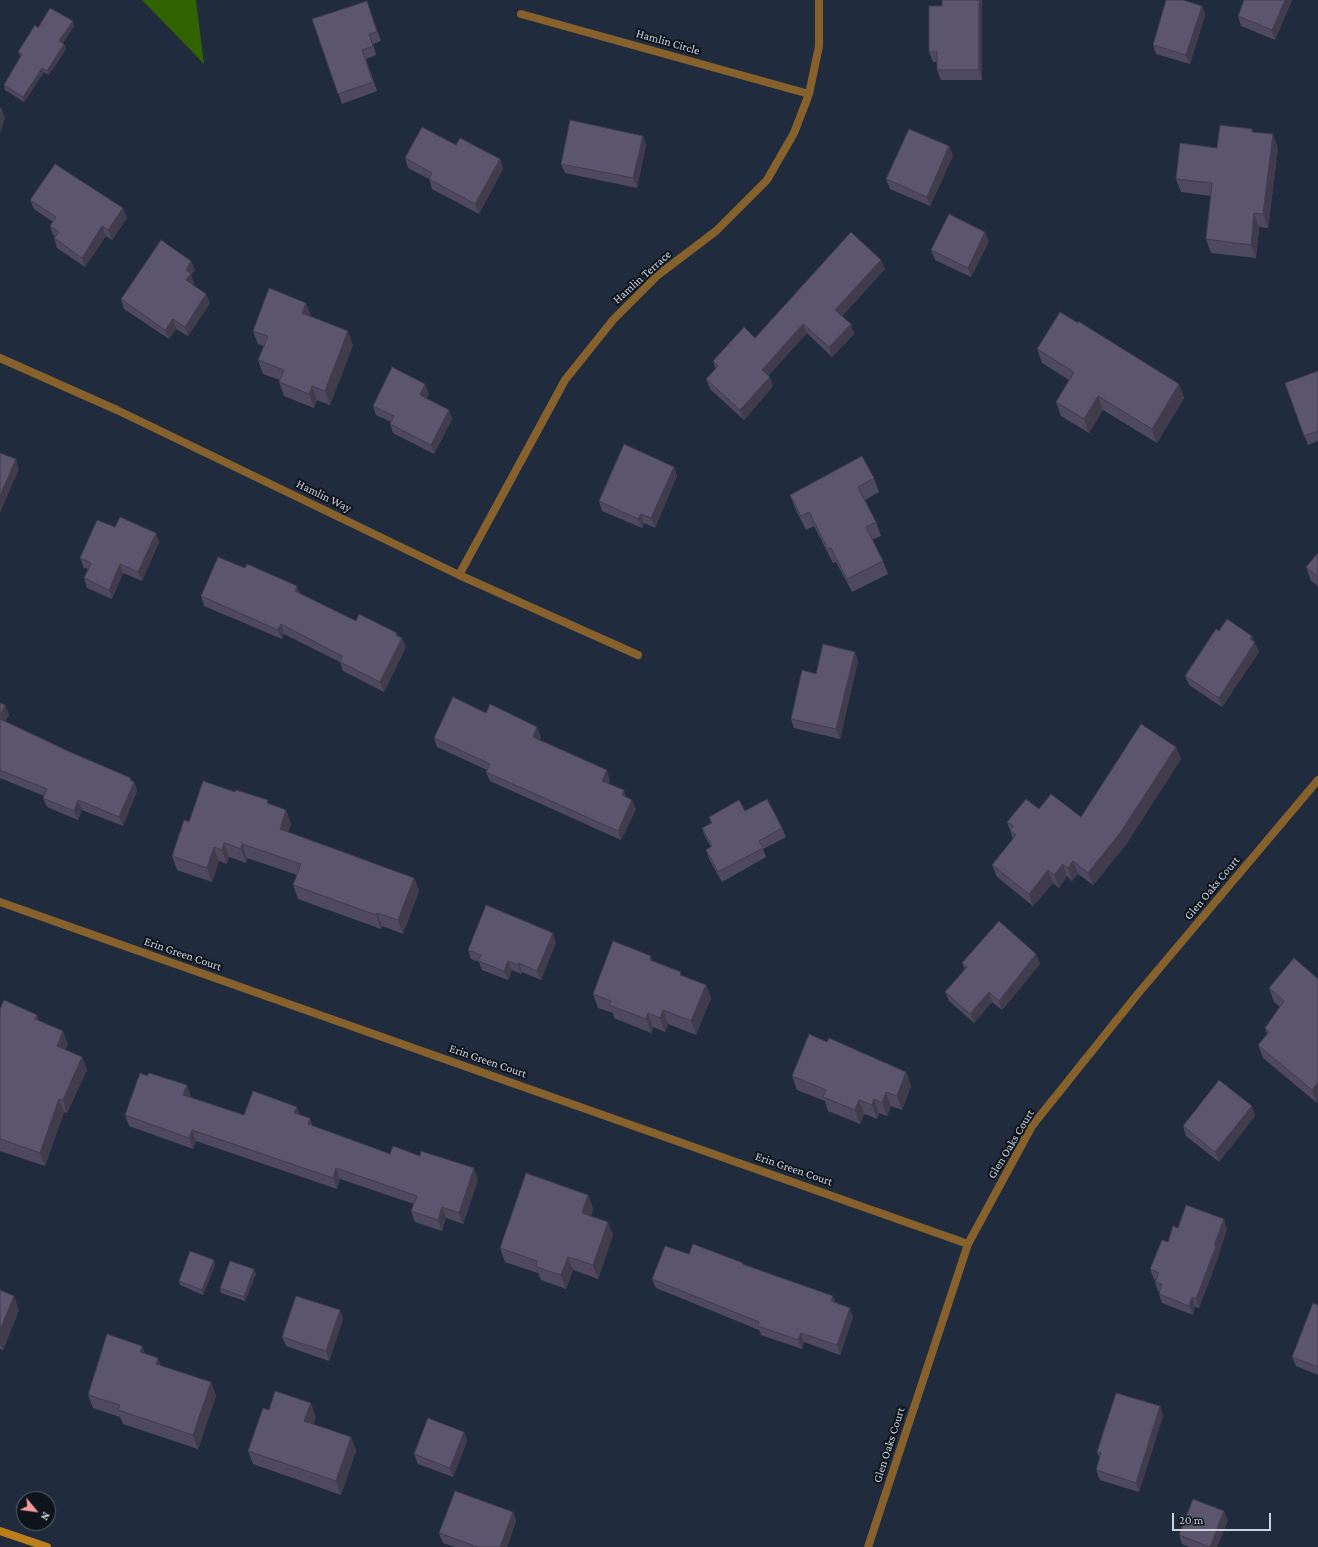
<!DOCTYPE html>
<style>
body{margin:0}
#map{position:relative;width:1318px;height:1547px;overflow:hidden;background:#202b3e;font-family:"Crimson Pro",serif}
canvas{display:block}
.north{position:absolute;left:16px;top:1491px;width:40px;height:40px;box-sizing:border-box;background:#0e141c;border:1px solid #5a606a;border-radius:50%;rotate:119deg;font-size:11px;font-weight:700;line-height:16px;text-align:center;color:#cbd3df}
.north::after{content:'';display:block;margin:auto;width:14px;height:18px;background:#f59b9b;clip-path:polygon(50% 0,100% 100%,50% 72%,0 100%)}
.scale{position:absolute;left:1172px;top:1513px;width:99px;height:18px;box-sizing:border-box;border:2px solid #cbd3df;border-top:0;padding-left:5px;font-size:12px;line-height:14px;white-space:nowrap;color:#cbd3df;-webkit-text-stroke:3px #0e141c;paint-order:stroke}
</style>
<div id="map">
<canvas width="1318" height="1547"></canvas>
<div class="north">N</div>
<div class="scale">20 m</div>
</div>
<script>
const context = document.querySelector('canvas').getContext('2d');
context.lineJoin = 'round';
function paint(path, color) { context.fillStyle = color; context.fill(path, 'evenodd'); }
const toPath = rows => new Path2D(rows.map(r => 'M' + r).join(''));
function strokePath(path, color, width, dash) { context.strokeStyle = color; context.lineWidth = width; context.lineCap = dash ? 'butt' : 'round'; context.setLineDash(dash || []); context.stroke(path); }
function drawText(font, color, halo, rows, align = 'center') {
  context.font = font + ' "Crimson Pro",serif'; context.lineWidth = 4; context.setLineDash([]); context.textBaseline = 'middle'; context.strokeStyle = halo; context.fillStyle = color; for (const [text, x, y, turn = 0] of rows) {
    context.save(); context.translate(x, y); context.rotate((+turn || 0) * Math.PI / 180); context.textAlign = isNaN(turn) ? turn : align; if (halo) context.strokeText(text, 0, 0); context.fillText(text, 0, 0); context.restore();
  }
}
paint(toPath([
 [142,0,196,0,204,64]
]), '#316200');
strokePath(toPath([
 [521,14,809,94],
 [0,358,117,410,459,575,638,655],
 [459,575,565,380,613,320,658,275,716,231,767,180,794,133,809,94,819,46,819,0],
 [0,902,968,1244],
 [868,1547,968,1244,1032,1126,1136,996,1318,780]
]), '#87612c', 8);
strokePath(toPath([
 [0,1531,47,1547]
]), '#bb7e1b', 8);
paint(toPath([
 [982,0,982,80,941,80,937,70,937,62,933,62,929,52,942,6],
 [1292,0,1275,40,1241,26,1238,16],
 [367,1,381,41,373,44,376,55,366,59,377,91,342,104,312,19],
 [1202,6,1205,15,1190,64,1156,54,1153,45],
 [73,21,74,26,63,43,64,44,66,49,49,75,44,72,24,102,5,90,4,85,21,57,20,56,18,52,38,28],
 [1253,132,1278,148,1268,228,1259,227,1256,258,1211,253,1206,239,1211,196,1181,192,1176,179,1217,148],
 [643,136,646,145,637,188,565,173,561,164],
 [456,145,500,159,503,169,479,214,432,189,429,179,408,168,405,158],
 [949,146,953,156,930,206,890,189,886,179],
 [30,200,123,208,127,218,112,240,106,236,85,267,57,248,54,238,55,236,53,235,50,226,53,222,34,209],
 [989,241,971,277,935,260,931,250],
 [191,261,195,270,191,275,194,283,193,285,206,294,210,303,188,336,176,329,169,339,124,309,121,299],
 [885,269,842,316,851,324,854,334,832,357,807,333,768,376,773,386,744,420,710,389,706,379,716,369,713,361,755,338],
 [311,316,353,345,330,405,317,400,314,408,284,396,279,382,280,380,263,374,258,360,264,346,258,344,253,331],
 [1037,349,1179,384,1184,398,1157,443,1103,410,1089,433,1061,416,1056,402,1069,380,1042,363],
 [1318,371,1318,441,1308,445,1285,383],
 [429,394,426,399,449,410,452,419,434,454,393,433,390,424,391,422,376,415,373,406],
 [674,467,677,476,655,528,644,523,642,528,602,511,599,501],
 [874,478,879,492,865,500,876,522,881,536,872,540,883,561,888,574,852,592,836,562,833,563,814,526,806,530,795,508,790,495],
 [115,527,156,533,159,542,142,581,123,573,112,599,87,588,84,578,88,569,84,568,80,558],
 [1318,553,1318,586,1311,581,1306,567],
 [300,594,356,621,398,636,406,647,384,692,343,671,340,662,284,634,282,639,204,606,201,596],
 [1219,631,1254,642,1259,652,1222,707,1189,685,1185,676],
 [858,661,840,739,794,728,791,719,816,674],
 [0,703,5,705,9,715,5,721,134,782,137,791,123,826,82,810,78,820,47,807,43,798,44,796,0,778],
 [486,713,541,737,539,740,610,780,609,784,626,797,636,809,621,840,490,781,486,772,487,770,437,747,434,738],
 [1176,747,1181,759,1125,846,1093,885,1078,874,1072,881,1067,876,1059,888,1053,883,1033,906,997,877,992,865,1013,839,1007,822,1039,809,1081,817],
 [269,804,286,810,291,824,288,832,414,878,419,891,403,934,382,926,381,929,298,899,293,885,297,875,247,858,246,863,229,857,227,864,219,861,212,882,177,870,172,856,189,822],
 [745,811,782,828,786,837,763,849,766,857,722,882,709,859,706,850,711,847,705,837,702,828,711,823,709,817],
 [556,942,541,980,522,972,521,974,512,970,508,980,482,970,479,962,471,959,468,950],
 [1036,954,1040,964,1002,1010,992,1002,974,1023,949,1001,945,992,965,970,962,963],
 [1294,958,1317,1103,1263,1058,1258,1045,1267,1034,1265,1028,1280,1007,1274,1002,1269,988],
 [653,961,683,976,706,985,711,998,696,1035,668,1024,665,1032,653,1027,651,1033,614,1018,613,1013,598,1008,593,994],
 [0,1009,37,1015,39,1021,68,1044,65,1050,82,1057,87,1070,67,1113,64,1112,45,1166,0,1151],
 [827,1042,906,1072,911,1086,902,1110,891,1106,887,1116,879,1113,877,1119,864,1114,860,1124,828,1111,825,1101,797,1090,792,1076],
 [147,1076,191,1096,191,1097,244,1115,297,1107,300,1115,312,1126,390,1154,478,1180,463,1224,446,1218,442,1231,415,1222,411,1211,414,1204,340,1179,337,1189,196,1141,193,1149,129,1126,125,1115],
 [1252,1106,1255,1116,1219,1162,1186,1136,1183,1126],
 [588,1195,593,1209,591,1216,613,1235,598,1279,573,1270,566,1289,541,1280,538,1273,505,1262,500,1248],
 [1178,1228,1227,1229,1219,1253,1219,1255,1199,1308,1195,1307,1193,1315,1162,1303,1159,1294,1160,1292,1158,1291,1155,1282,1156,1280,1154,1279,1150,1269,1168,1242],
 [689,1254,743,1263,743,1264,836,1303,853,1317,840,1355,804,1342,802,1349,761,1335,759,1330,656,1288,652,1279],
 [214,1260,215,1265,203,1295,180,1285,179,1281],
 [254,1269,256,1274,245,1301,221,1293,220,1288],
 [0,1290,19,1310,3,1350,0,1349],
 [1318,1305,1318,1375,1296,1366,1292,1357],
 [340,1310,343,1319,329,1361,286,1346,282,1337],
 [142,1346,145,1354,161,1366,211,1382,216,1396,198,1449,123,1424,120,1417,93,1408,88,1395],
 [1160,1406,1163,1416,1139,1492,1100,1480,1096,1470,1100,1459,1097,1452],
 [269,1410,316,1417,313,1424,351,1437,356,1451,341,1495,253,1464,248,1451],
 [464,1432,467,1441,453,1477,418,1464,414,1454],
 [513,1512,516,1521,507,1547,455,1547,443,1543,439,1533],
 [1228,1520,1217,1547,1189,1547,1182,1544,1179,1535]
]), '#4e495e');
paint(toPath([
 [979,0,982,0,982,80,979,70],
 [1285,0,1292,0,1275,40,1272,30],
 [1202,6,1205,15,1190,64,1186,55],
 [73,21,74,26,61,46,59,41],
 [64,44,66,49,49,75,47,71],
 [42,68,44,72,24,102,23,97],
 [2,109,5,118,0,134,0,115],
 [1273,134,1278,148,1268,228,1263,214],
 [643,136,646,145,637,188,633,178],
 [949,146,953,156,930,206,927,197],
 [500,159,503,169,479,214,475,204],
 [123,208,127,218,112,240,108,230],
 [1254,213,1259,227,1256,258,1251,245],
 [102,226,106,236,85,267,82,258],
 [985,232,989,241,971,277,968,268],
 [881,260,885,269,839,320,835,310],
 [191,261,195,270,191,275,194,283,190,290,186,280,186,270],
 [206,294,210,303,188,336,185,327],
 [306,303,311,316,302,313],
 [173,319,176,329,169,339,165,330],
 [803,324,807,333,765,379,762,370],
 [851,324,854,334,832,357,829,347],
 [348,331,353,345,330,405,325,391],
 [770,377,773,386,744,420,740,410],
 [425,384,429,394,423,405,420,395],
 [1179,384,1184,398,1157,443,1152,429],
 [312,386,317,400,314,408,309,394],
 [1098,396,1103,410,1089,433,1084,419],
 [449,410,452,419,434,454,431,445],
 [16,459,19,469,0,513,0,496],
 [674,467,677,476,655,528,651,518],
 [641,514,644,523,642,528,638,519],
 [156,533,159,542,142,581,138,572],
 [120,564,123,573,112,599,109,590],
 [297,586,301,595,295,591],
 [281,624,284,634,282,639,278,630],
 [397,633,401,642,402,638,406,647,384,692,380,682],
 [1252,636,1259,652,1222,707,1219,698],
 [855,652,858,661,840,739,836,729],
 [5,705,9,715,2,727,0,722,0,715],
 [537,727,541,737,536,746,533,737],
 [1176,747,1181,759,1125,846,1093,885,1088,873],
 [607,770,610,780,606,791,602,781],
 [131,778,133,783,134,782,137,791,123,826,119,817,130,780],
 [624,790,627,800,622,795],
 [78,800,82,810,78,820,74,811],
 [632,800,636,809,621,840,618,831],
 [286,810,291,824,285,842,280,829],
 [224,843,229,857,227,864,222,850],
 [242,844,247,858,246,863,241,849],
 [214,847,219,861,212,882,207,868],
 [1073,861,1078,874,1072,881,1068,868],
 [1063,864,1067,876,1059,888,1054,875],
 [1048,870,1053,883,1033,906,1029,894],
 [414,878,419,891,403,934,398,920],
 [377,913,382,926,381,929,376,915],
 [553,933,556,942,541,980,537,971],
 [1036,954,1040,964,1002,1010,999,1001],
 [651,956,656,970,650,960],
 [508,961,512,970,508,980,504,971],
 [519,963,522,972,521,974,518,965],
 [706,985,711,998,696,1035,691,1021],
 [989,992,992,1002,974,1023,970,1014],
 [663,1010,668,1024,665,1032,660,1018],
 [648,1013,653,1027,651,1033,646,1019],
 [37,1015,42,1028,35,1019],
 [63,1031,68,1044,61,1059,57,1046],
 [82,1057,87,1070,67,1113,63,1100],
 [906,1072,911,1086,902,1110,897,1096],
 [1318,1083,1318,1102,1317,1103,1312,1090],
 [187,1085,191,1096,187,1106,183,1095],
 [886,1092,891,1106,887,1116,882,1103],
 [59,1099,64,1112,45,1166,40,1153],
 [874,1099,879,1113,877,1119,872,1105],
 [859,1100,864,1114,860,1124,855,1110],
 [1252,1106,1255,1116,1219,1162,1215,1152],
 [297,1107,301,1118,294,1113],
 [310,1118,314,1130,308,1124],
 [192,1130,196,1141,193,1149,189,1138],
 [336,1168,340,1179,337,1189,333,1178],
 [474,1168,478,1180,463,1224,459,1213],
 [588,1195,593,1209,587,1227,582,1213],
 [442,1207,446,1218,442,1231,438,1220],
 [1224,1219,1227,1229,1219,1253,1219,1255,1199,1308,1196,1299],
 [608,1222,613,1235,598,1279,593,1265],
 [568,1257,573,1270,566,1289,561,1275],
 [214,1260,215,1265,203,1295,202,1290],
 [254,1269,256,1274,245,1301,244,1297],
 [14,1296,19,1310,3,1350,0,1343,0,1330],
 [833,1296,837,1305,831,1301],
 [1192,1297,1195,1307,1193,1315,1189,1306],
 [850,1308,853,1317,840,1355,837,1345],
 [340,1310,343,1319,329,1361,326,1351],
 [801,1333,804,1342,802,1349,798,1340],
 [142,1346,147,1359,140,1352],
 [158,1358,163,1372,156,1364],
 [211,1382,216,1396,198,1449,193,1435],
 [311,1403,316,1417,309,1435,304,1421],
 [1160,1406,1163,1416,1139,1492,1136,1483],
 [464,1432,467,1441,453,1477,450,1468],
 [351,1437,356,1451,341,1495,336,1481],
 [1224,1511,1228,1520,1217,1547,1210,1547],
 [513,1512,516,1521,507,1547,500,1547]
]), '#403c4c');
const building = toPath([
 [942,0,979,0,979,70,937,70,937,52,929,52,929,6,942,6,942,0],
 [1166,0,1183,0,1202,6,1186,55,1153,45,1166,0],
 [1244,0,1285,0,1272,30,1238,16,1244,0],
 [367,1,377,32,369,34,373,46,362,50,373,82,338,94,312,19,367,1],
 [50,8,73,21,59,41,64,44,47,71,42,68,23,97,4,85,22,54,18,52,35,25,38,28,50,8],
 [0,108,2,109,0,115,0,108],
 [570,120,643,136,633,178,561,164,570,120],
 [1220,125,1252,129,1252,132,1273,134,1263,214,1254,213,1251,245,1206,239,1212,183,1176,179,1180,143,1217,148,1220,125],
 [422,127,456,145,460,138,500,159,475,204,429,179,432,173,405,158,422,127],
 [909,129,949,146,927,197,886,179,909,129],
 [55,164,123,208,108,230,102,226,82,258,54,238,59,232,50,226,56,217,30,200,55,164],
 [949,214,985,232,968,268,931,250,949,214],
 [851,232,881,260,835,310,851,324,829,347,803,324,762,370,770,377,740,410,706,379,718,366,713,361,744,327,755,338,851,232],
 [161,240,191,261,186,270,191,273,186,280,206,294,185,327,173,319,165,330,121,299,161,240],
 [269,288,306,303,302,313,348,331,325,391,312,386,309,394,279,382,284,370,258,360,268,336,253,331,269,288],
 [1060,312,1078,323,1078,321,1179,384,1152,429,1098,396,1084,419,1056,402,1074,372,1037,349,1060,312],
 [392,367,425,384,420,395,449,410,431,445,390,424,394,416,373,406,392,367],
 [1318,371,1318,431,1304,436,1285,383,1318,371],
 [624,444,674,467,651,518,641,514,638,519,599,501,624,444],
 [0,453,16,459,0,496,0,453],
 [862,456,874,478,858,487,876,522,866,527,883,561,847,579,831,548,828,549,809,512,801,516,790,495,862,456],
 [120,517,156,533,138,572,120,564,109,590,84,578,91,563,80,558,97,520,115,527,120,517],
 [1318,553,1318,577,1306,567,1318,553],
 [218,557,245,568,247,564,297,586,295,591,356,621,359,614,397,633,396,635,402,638,380,682,340,662,342,656,281,624,278,630,201,596,218,557],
 [1227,619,1252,636,1250,639,1255,642,1219,698,1185,676,1216,629,1219,631,1227,619],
 [823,644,855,652,836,729,791,719,802,670,816,674,823,644],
 [453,697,486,713,490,704,537,727,533,737,607,770,602,781,624,790,622,795,632,800,618,831,486,772,490,764,434,738,453,697],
 [0,703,5,705,0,715,0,703],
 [0,719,70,752,131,778,130,780,134,782,119,817,78,800,74,811,43,798,47,789,0,770,0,719],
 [1141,724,1176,747,1120,833,1088,873,1073,861,1068,868,1063,864,1054,875,1048,870,1029,894,992,865,1016,835,1010,830,1013,826,1007,822,1026,799,1039,809,1051,794,1081,817,1141,724],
 [203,781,235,792,236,790,268,800,267,803,286,810,280,829,414,878,398,920,377,913,376,915,293,885,301,864,242,844,241,849,224,843,222,850,214,847,207,868,172,856,184,820,189,822,203,781],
 [767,799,782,828,759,841,763,848,718,872,706,850,712,846,702,828,712,823,709,817,739,800,745,811,767,799],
 [486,905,553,933,537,971,519,963,518,965,508,961,504,971,478,961,481,955,468,950,486,905],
 [999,921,1036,954,999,1001,989,992,970,1014,945,992,967,967,962,963,999,921],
 [613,941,651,956,650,960,681,972,680,975,706,985,691,1021,663,1010,660,1018,648,1013,646,1019,609,1005,611,1001,593,994,613,941],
 [1294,958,1318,979,1318,1083,1312,1090,1258,1045,1269,1032,1265,1028,1284,1001,1269,988,1294,958],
 [4,1000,37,1015,35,1019,63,1031,57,1046,82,1057,63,1100,59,1099,40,1153,0,1139,0,1009,4,1000],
 [809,1034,827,1042,829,1038,906,1072,897,1096,886,1092,882,1103,874,1099,872,1105,859,1100,855,1110,823,1097,826,1090,792,1076,809,1034],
 [140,1073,147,1076,149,1073,187,1085,183,1095,244,1115,253,1091,297,1107,294,1113,310,1118,308,1124,390,1154,393,1146,420,1156,421,1151,474,1168,459,1213,442,1207,438,1220,411,1211,417,1196,336,1168,333,1178,192,1130,189,1138,125,1115,140,1073],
 [1219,1080,1252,1106,1215,1152,1183,1126,1219,1080],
 [526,1173,588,1195,582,1213,608,1222,593,1265,568,1257,561,1275,536,1267,537,1261,500,1248,526,1173],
 [1186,1205,1224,1219,1214,1245,1216,1246,1196,1299,1192,1297,1189,1306,1159,1294,1162,1284,1155,1282,1159,1273,1150,1269,1162,1240,1168,1242,1173,1226,1178,1228,1186,1205],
 [693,1244,743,1263,742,1264,833,1296,831,1301,850,1308,837,1345,801,1333,798,1340,758,1326,759,1322,652,1279,665,1246,689,1254,693,1244],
 [190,1251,214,1260,202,1290,179,1281,190,1251],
 [230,1261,254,1269,244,1297,220,1288,230,1261],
 [0,1290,14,1296,0,1330,0,1290],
 [296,1296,340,1310,326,1351,282,1337,296,1296],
 [1313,1303,1318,1305,1318,1367,1292,1357,1313,1303],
 [107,1334,142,1346,140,1352,158,1358,156,1364,211,1382,193,1435,118,1410,120,1405,88,1395,107,1334],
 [275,1391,311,1403,304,1421,351,1437,336,1481,248,1451,263,1408,269,1410,275,1391],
 [1116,1393,1160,1406,1136,1483,1096,1470,1101,1453,1097,1452,1116,1393],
 [428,1418,464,1432,450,1468,414,1454,428,1418],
 [455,1491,513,1512,500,1547,478,1547,439,1533,455,1491],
 [1193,1499,1224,1511,1210,1547,1179,1535,1193,1499]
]);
paint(building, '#5b556d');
strokePath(building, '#403c4c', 1);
drawText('12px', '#cbd3df', '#0e141c', [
 ["Hamlin Circle",668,42,16],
 ["Hamlin Terrace",642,277,-42],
 ["Hamlin Way",324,496,26],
 ["Glen Oaks Court",1212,888,-50],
 ["Erin Green Court",183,954,19],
 ["Erin Green Court",488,1061,19],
 ["Glen Oaks Court",1011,1144,-59],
 ["Erin Green Court",794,1169,19],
 ["Glen Oaks Court",889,1445,-72]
]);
</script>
